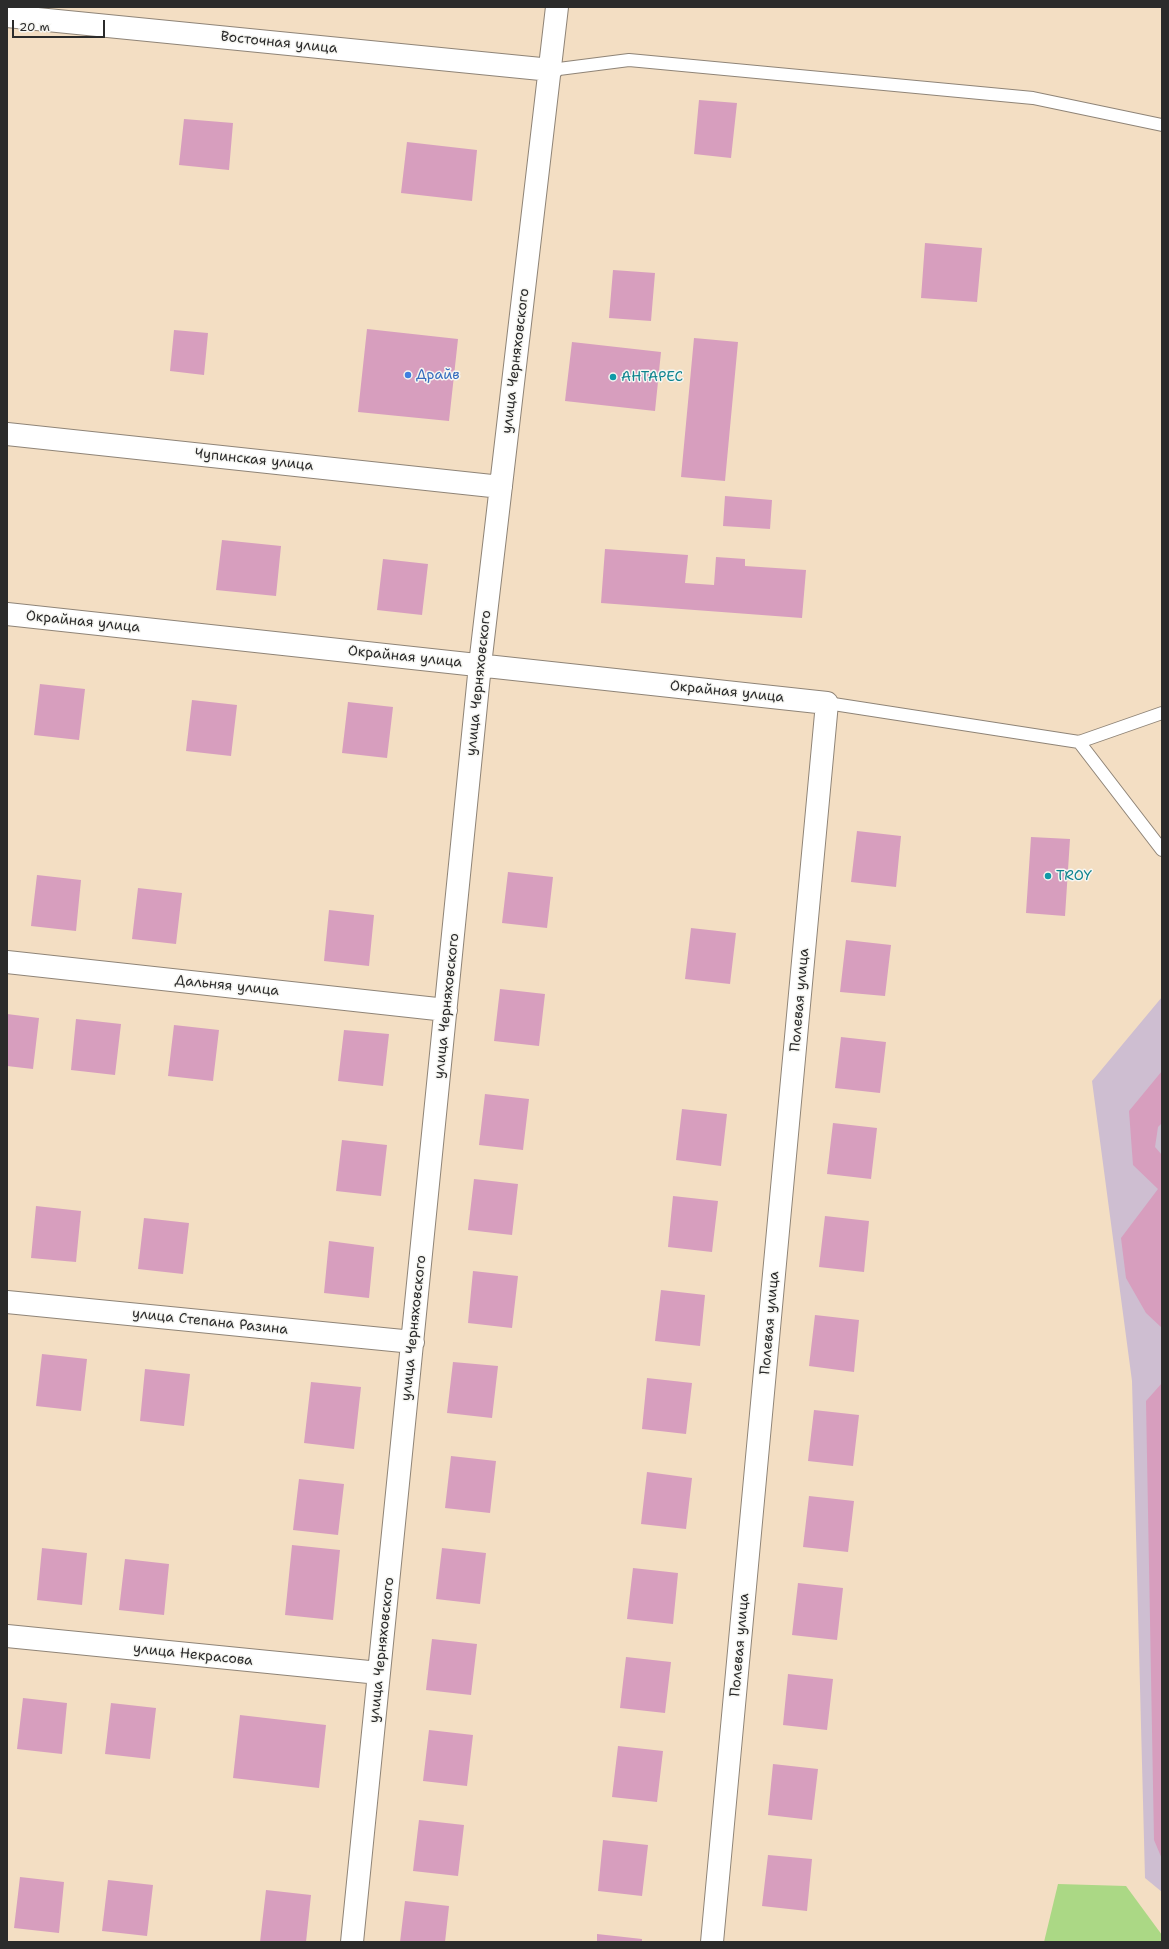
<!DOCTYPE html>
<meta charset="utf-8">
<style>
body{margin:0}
#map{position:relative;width:1169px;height:1949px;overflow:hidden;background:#f3dec3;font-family:"Shantell Sans",sans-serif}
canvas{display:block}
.frame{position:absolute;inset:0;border:8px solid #2b2b2b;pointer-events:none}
.scale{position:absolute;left:12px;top:20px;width:93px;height:18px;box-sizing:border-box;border:2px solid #2b2b2b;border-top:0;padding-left:5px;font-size:12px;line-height:14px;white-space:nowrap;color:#2b2b2b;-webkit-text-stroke:3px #f6f6f2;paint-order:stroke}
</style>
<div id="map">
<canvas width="1169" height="1949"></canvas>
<div class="frame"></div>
<div class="scale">20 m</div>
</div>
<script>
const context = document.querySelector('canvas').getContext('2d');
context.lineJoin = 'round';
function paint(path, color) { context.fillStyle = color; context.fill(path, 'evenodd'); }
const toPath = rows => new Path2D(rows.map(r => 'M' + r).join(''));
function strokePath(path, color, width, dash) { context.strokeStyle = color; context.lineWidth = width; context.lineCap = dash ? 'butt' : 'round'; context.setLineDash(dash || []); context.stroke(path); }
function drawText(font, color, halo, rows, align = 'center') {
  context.font = font + ' "Shantell Sans",sans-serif'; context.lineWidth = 3; context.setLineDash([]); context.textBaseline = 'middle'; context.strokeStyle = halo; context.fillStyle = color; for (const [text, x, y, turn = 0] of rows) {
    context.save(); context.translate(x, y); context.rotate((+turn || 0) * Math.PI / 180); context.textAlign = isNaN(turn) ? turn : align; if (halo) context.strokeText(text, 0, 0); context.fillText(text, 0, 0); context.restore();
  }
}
paint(toPath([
 [1162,997,1162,1892,1145,1878,1132,1381,1092,1081]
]), '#cebed1');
paint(toPath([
 [1058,1884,1126,1886,1162,1935,1162,1942,1044,1942]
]), '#abd885');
paint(toPath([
 [699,100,737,103,731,158,694,154],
 [184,119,233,123,229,170,179,165],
 [407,142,477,150,472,201,401,193],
 [925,243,982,248,977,302,921,298],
 [613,270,655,273,651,321,609,318],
 [367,329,458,339,449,421,358,412],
 [174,330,208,333,204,375,170,371],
 [694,338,738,342,725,481,681,477],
 [572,342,661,352,655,411,565,401],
 [725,496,772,500,770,529,723,526],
 [222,540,281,546,276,596,216,590],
 [605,549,688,555,685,583,714,585,716,557,745,559,745,566,806,570,802,618,601,603],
 [383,559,428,564,422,615,377,610],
 [40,684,85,689,79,740,34,735],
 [192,700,237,705,231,756,186,751],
 [348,702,393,707,387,758,342,753],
 [857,831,901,836,896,887,851,882],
 [1031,837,1070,839,1065,916,1026,913],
 [508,872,553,877,547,928,502,923],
 [37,875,81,880,76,931,31,926],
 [138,888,182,893,176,944,132,939],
 [329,910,374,915,369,966,324,961],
 [691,928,736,933,730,984,685,979],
 [846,940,891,945,885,996,840,992],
 [500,989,545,994,539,1046,494,1041],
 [7,1014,39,1018,33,1069,7,1066],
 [76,1019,121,1024,115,1075,71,1070],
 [174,1025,219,1030,213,1081,168,1076],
 [344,1030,389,1034,383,1086,338,1081],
 [841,1037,886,1042,880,1093,835,1088],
 [1162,1071,1162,1123,1158,1127,1155,1147,1162,1155,1162,1328,1146,1313,1126,1278,1121,1238,1158,1189,1133,1165,1129,1111],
 [485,1094,529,1099,523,1150,479,1145],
 [682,1109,727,1114,721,1166,676,1160],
 [833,1123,877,1128,871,1179,827,1174],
 [342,1140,387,1145,381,1196,336,1191],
 [474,1179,518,1184,512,1235,468,1230],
 [673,1196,718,1201,712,1252,668,1247],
 [36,1206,81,1211,76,1262,31,1258],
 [825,1216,869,1221,864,1272,819,1267],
 [144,1218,189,1223,183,1274,138,1269],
 [329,1241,374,1247,369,1298,324,1293],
 [473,1271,518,1276,512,1328,468,1323],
 [661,1290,705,1295,700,1346,655,1341],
 [815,1315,859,1320,854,1372,809,1366],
 [42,1354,87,1359,81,1411,36,1406],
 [453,1362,498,1366,492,1418,447,1413],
 [145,1369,190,1374,184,1426,140,1421],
 [647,1378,692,1383,686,1434,642,1429],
 [311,1382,361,1387,354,1449,304,1443],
 [1162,1383,1162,1859,1154,1840,1146,1401],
 [814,1410,859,1415,853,1466,808,1461],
 [451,1456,496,1461,490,1513,445,1508],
 [647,1472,692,1478,686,1529,641,1524],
 [299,1479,344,1484,338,1535,293,1530],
 [809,1496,854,1501,848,1552,803,1547],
 [292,1545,340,1550,333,1620,285,1615],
 [42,1548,87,1553,82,1605,37,1600],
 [442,1548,486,1553,480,1604,436,1599],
 [125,1559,169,1564,164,1615,119,1610],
 [633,1568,678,1573,673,1624,627,1619],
 [798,1583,843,1588,837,1640,792,1635],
 [432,1639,477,1644,471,1695,426,1690],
 [626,1657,671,1662,665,1713,620,1708],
 [788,1674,833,1679,827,1730,783,1725],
 [23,1698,67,1703,62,1754,17,1749],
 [111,1703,156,1708,150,1759,105,1754],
 [240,1715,326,1725,319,1788,233,1778],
 [429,1730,473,1735,467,1786,423,1781],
 [618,1746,663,1751,657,1802,612,1797],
 [773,1764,818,1769,812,1820,768,1815],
 [419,1820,464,1825,458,1876,413,1871],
 [603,1840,648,1845,642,1896,598,1891],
 [768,1855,812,1859,807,1911,762,1906],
 [20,1877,64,1882,59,1933,14,1928],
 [108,1880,153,1885,147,1936,102,1931],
 [266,1890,311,1895,306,1942,260,1942],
 [405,1901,449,1906,445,1942,400,1942],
 [597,1934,642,1939,642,1942,597,1942]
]), '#d79ebe');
const service = toPath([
 [551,70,629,60,1033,98,1162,125],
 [827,703,1079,742,1162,850],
 [1079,742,1162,713]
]);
const minor = toPath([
 [7,16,551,70],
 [7,434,501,487],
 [7,614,827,703,712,1942],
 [7,962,446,1010],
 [7,1302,413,1342],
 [7,1636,379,1673],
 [352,1942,480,665,557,7]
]);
strokePath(service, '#8f8477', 14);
strokePath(minor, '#8f8477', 24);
strokePath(service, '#fff', 12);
strokePath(minor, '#fff', 22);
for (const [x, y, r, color] of [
 [408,375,4,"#3f7fe0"],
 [613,377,4,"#0f9aa8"],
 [1048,876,4,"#0f9aa8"]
]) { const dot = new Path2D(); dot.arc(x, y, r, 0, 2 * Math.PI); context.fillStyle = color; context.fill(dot); strokePath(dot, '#f6f6f2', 1.5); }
drawText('14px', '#2b2b2b', '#f6f6f2', [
 ["Восточная улица",279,43,6],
 ["улица Черняховского",516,361,-83],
 ["Чупинская улица",254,460,6],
 ["Окрайная улица",83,622,6],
 ["Окрайная улица",405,657,6],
 ["улица Черняховского",479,683,-84],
 ["Окрайная улица",727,692,6],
 ["Дальняя улица",227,986,6],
 ["Полевая улица",800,1000,-85],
 ["улица Черняховского",447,1006,-84],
 ["улица Степана Разина",210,1322,6],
 ["Полевая улица",770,1323,-85],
 ["улица Черняховского",414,1328,-84],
 ["Полевая улица",740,1645,-85],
 ["улица Черняховского",382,1650,-84],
 ["улица Некрасова",193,1655,6]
]);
drawText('14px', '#366cbe', '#f6f6f2', [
 ["Драйв",416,375]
], 'left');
drawText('14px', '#0d838f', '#f6f6f2', [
 ["АНТАРЕС",621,377],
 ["TROY",1056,876]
], 'left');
</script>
